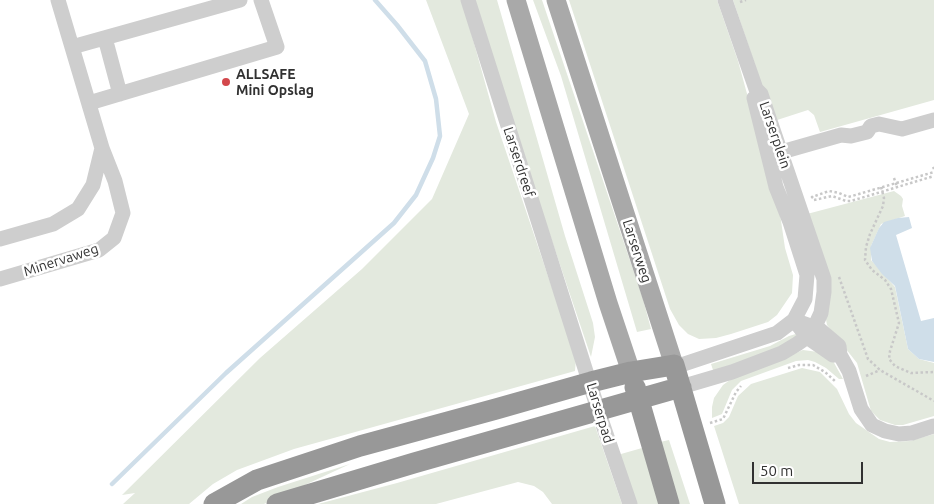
<!DOCTYPE html>
<style>
body{margin:0}
#map{position:relative;width:934px;height:504px;overflow:hidden;background:#fff;font-family:Ubuntu,sans-serif}
canvas{display:block}
.scale{position:absolute;left:752px;top:462px;width:111px;height:22px;box-sizing:border-box;border:2px solid #313131;border-top:0;padding-left:6px;font-size:15px;line-height:18px;white-space:nowrap;color:#313131;-webkit-text-stroke:4px #fff;paint-order:stroke}
</style>
<div id="map">
<canvas width="934" height="504"></canvas>
<div class="scale">50 m</div>
</div>
<script>
const context = document.querySelector('canvas').getContext('2d');
context.lineJoin = 'round';
function paint(path, color) { context.fillStyle = color; context.fill(path, 'evenodd'); }
const toPath = rows => new Path2D(rows.map(r => 'M' + r).join(''));
function strokePath(path, color, width, dash) { context.strokeStyle = color; context.lineWidth = width; context.lineCap = dash ? 'butt' : 'round'; context.setLineDash(dash || []); context.stroke(path); }
function drawText(font, color, halo, rows, align = 'center') {
  context.font = font + ' Ubuntu,sans-serif'; context.lineWidth = 5; context.setLineDash([]); context.textBaseline = 'middle'; context.strokeStyle = halo; context.fillStyle = color; for (const [text, x, y, turn = 0] of rows) {
    context.save(); context.translate(x, y); context.rotate((+turn || 0) * Math.PI / 180); context.textAlign = isNaN(turn) ? turn : align; if (halo) context.strokeText(text, 0, 0); context.fillText(text, 0, 0); context.restore();
  }
}
paint(toPath([
 [426,0,462,0,496,122,576,359,575,371,294,449,237,470,213,484,189,504,123,504,135,493,122,495,260,358,362,269,432,199,469,114],
 [475,0,497,0,565,236,593,323,595,337,591,357,504,98],
 [533,0,542,0,643,299,651,329,637,332,561,76],
 [569,0,717,0,738,61,780,214,785,248,793,275,792,293,777,315,768,322,731,334,716,338,699,339,688,334,679,325,670,309],
 [733,0,934,0,934,100,820,132,814,115,808,110,774,121],
 [894,191,901,196,903,199,902,206,905,216,881,224,871,246,871,260,895,287,908,349,919,359,934,363,934,416,903,425,895,425,880,420,871,411,857,363,827,325,807,214],
 [799,333,795,342,714,373,711,364,770,346,789,336],
 [803,350,818,352,833,361,843,379,839,379,826,368,815,362,808,360,796,361,741,381,732,390,722,414,712,418,712,407,714,398,723,385,730,380],
 [802,368,820,372,837,389,849,414,856,423,879,439,890,442,910,441,934,434,934,504,739,504,714,426,723,423,729,417,738,396,751,384],
 [595,426,622,504,552,504,543,492,534,486,518,482,436,504,318,504,397,483],
 [669,440,690,504,678,504,660,442],
 [642,448,661,504,637,504,620,456,621,454],
 [350,464,264,504,241,504,252,497,278,487]
]), '#e3e9de');
paint(toPath([
 [909,217,912,228,896,235,921,321,934,318,934,362,919,359,908,349,895,286,882,274,872,261,870,248,879,228,884,222,898,218]
]), '#cfdee9');
strokePath(toPath([
 [112,484,226,373,394,223,416,195,433,158,440,136,436,99,425,61,397,25,375,0]
]), '#cfdee9', 4.5);
strokePath(toPath([
 [740,2,746,0],
 [933,167,934,169],
 [894,178,897,187],
 [881,187,884,198,883,206,870,234,866,247,865,260,872,270,885,280,891,289,899,323,890,351,889,359,895,366,911,373,934,372],
 [813,198,812,197,829,191,839,193,848,197,852,196,934,172],
 [814,200,832,196,846,201,851,201,934,176],
 [839,277,868,359,880,370,934,401],
 [788,368,799,365,813,365,825,372,836,382],
 [866,376,880,370],
 [710,423,723,419,736,392,741,386]
]), '#c8c8c8', 2.5, [2.5, 2.5]);
strokePath(toPath([
 [468,0,603,425,630,504],
 [105,38,120,94],
 [72,47,240,0],
 [89,103,277,47,261,0],
 [771,155,841,135,851,136,867,132,871,126,879,124,902,129,934,120],
 [0,239,53,224,78,209,93,185,102,148],
 [0,279,99,250,114,238,123,213,115,181,102,148,58,0],
 [794,320,819,329,839,346,840,355,833,355,807,337,794,320],
 [840,355,849,371,861,409,872,425,885,431,899,434,912,433,934,426],
 [674,365,684,364,777,333,794,320,805,299,807,275,790,222,776,187,754,98],
 [681,387,732,372,782,353,797,344,807,337,815,326,821,313,824,292,824,279,770,121,761,94,756,89,725,0]
]), '#cecece', 15);
strokePath(toPath([
 [516,0,608,303,631,372],
 [556,0,674,365]
]), '#a9a9a9', 19);
strokePath(toPath([
 [635,387,669,504],
 [214,504,257,480,360,446,496,409,591,382,631,372,674,365,715,504],
 [277,504,414,463,681,387]
]), '#989898', 21);
for (const [x, y, r, color] of [
 [226,82,5,"#d3484c"]
]) { const dot = new Path2D(); dot.arc(x, y, r, 0, 2 * Math.PI); context.fillStyle = color; context.fill(dot); strokePath(dot, '#fff', 2); }
drawText('bold 14px', '#313131', '#fff', [
 ["ALLSAFE",236,74],
 ["Mini Opslag",236,90]
], 'left');
drawText('14px', '#313131', '#fff', [
 ["Larserplein",775,135,71],
 ["Larserdreef",519,162,72],
 ["Larserweg",637,251,72],
 ["Minervaweg",61,260,-18],
 ["Larserpad",600,413,73]
]);
</script>
